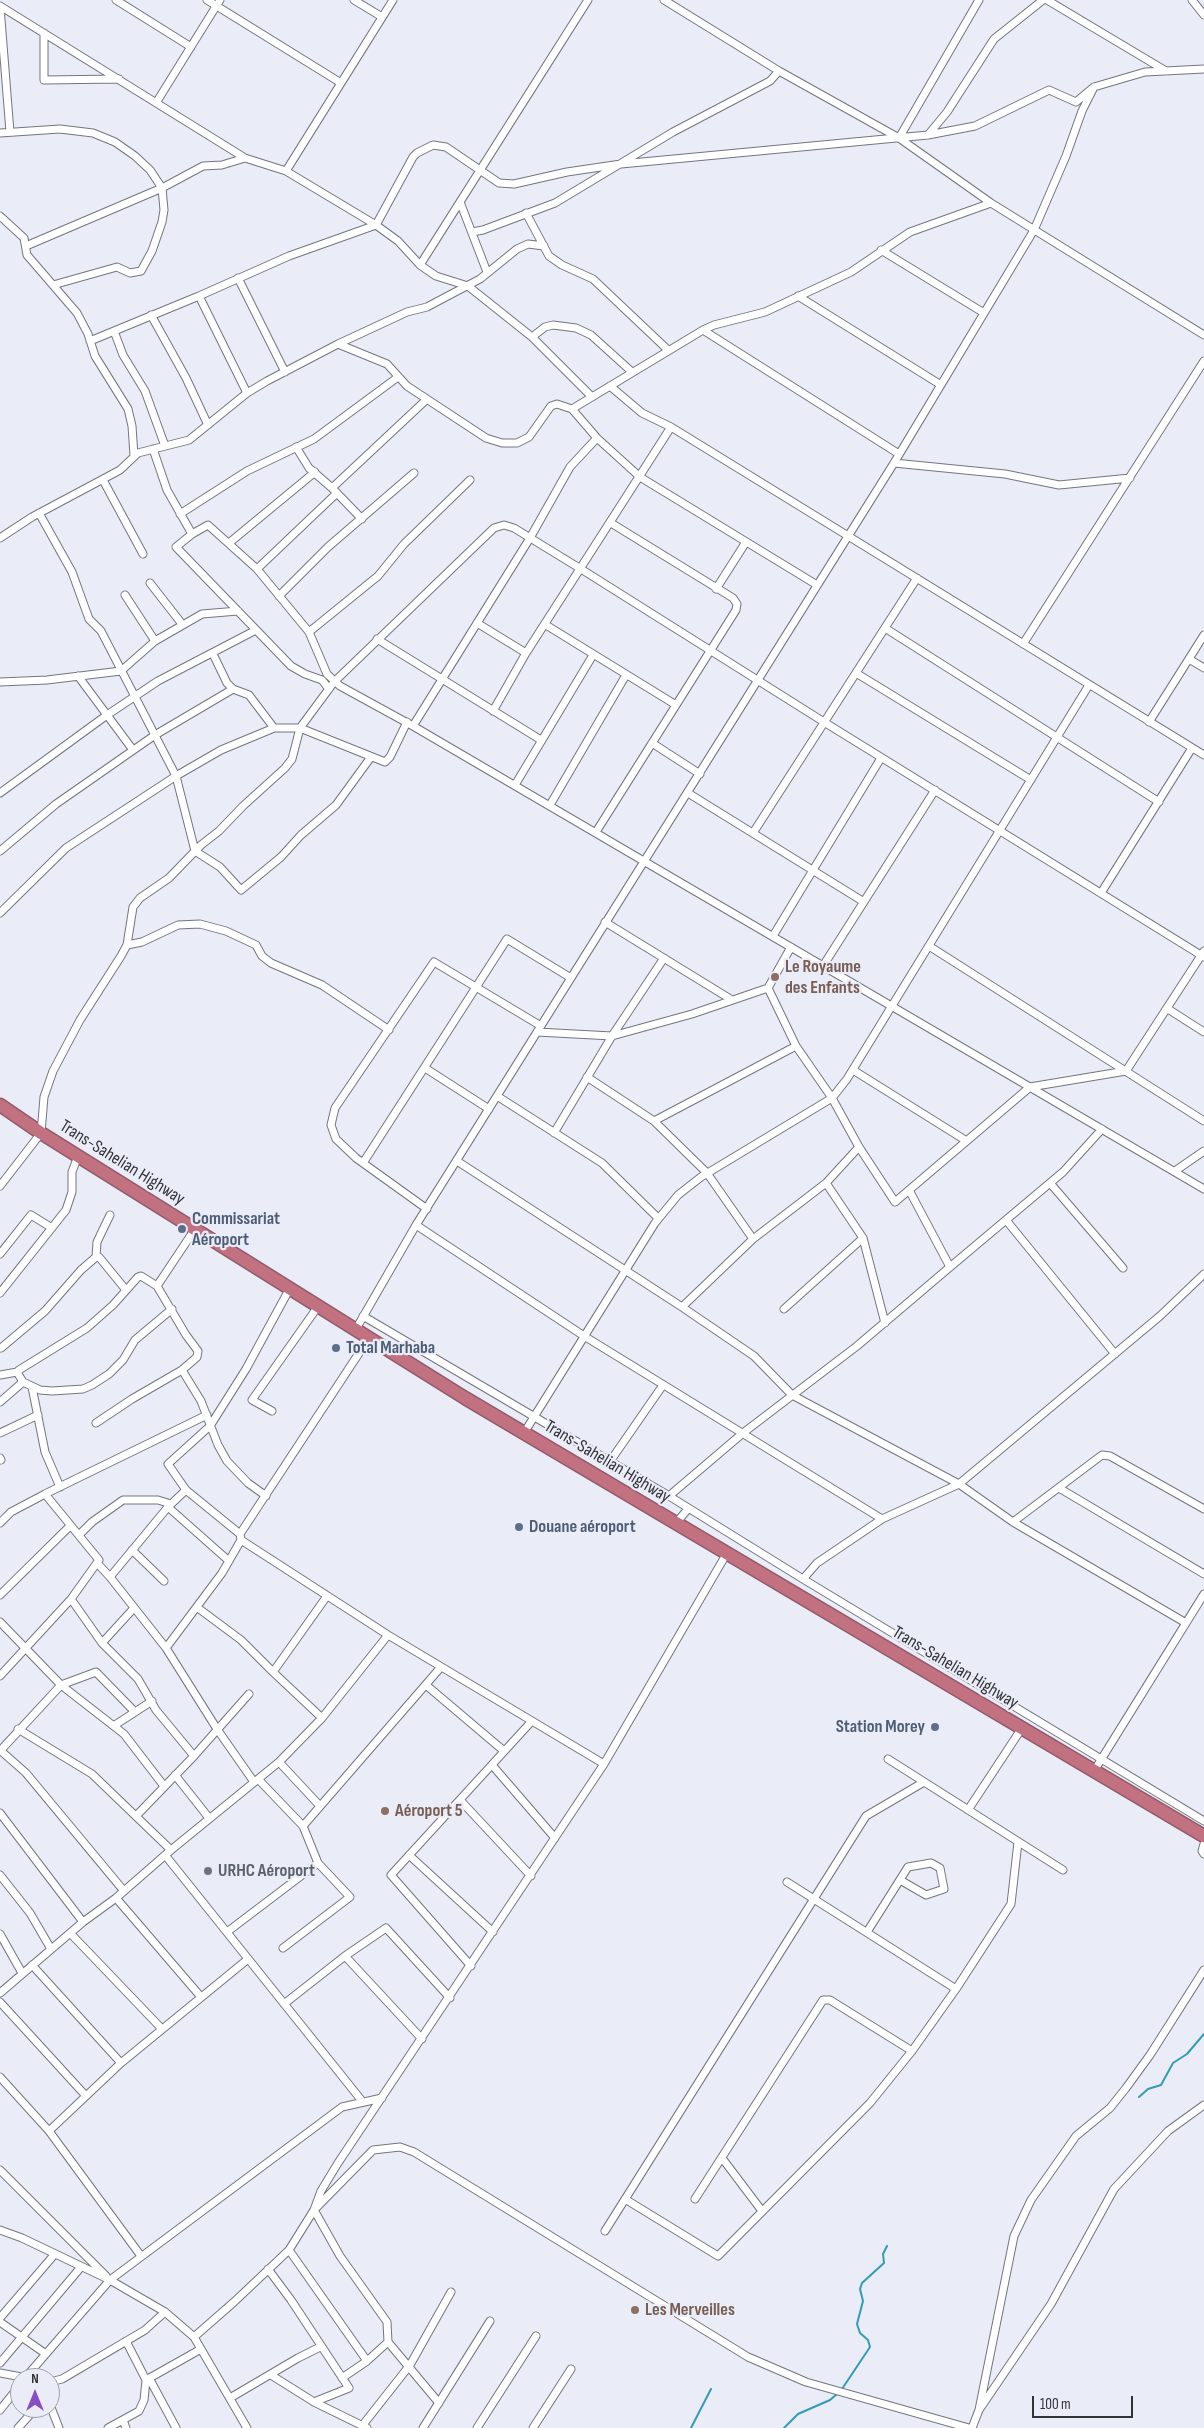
<!DOCTYPE html>
<meta charset="utf-8">
<style>
body{margin:0}
#map{position:relative;width:1204px;height:2428px;overflow:hidden;background:#eaecf7;font-family:"Sofia Sans Condensed",sans-serif}
canvas{display:block}
.north{position:absolute;left:10px;top:2368px;width:50px;height:50px;box-sizing:border-box;background:#eaecf7;border:1px solid #a0a2aa;border-radius:50%;rotate:0deg;font-size:14px;font-weight:700;line-height:20px;text-align:center;color:#323337}
.north::after{content:'';display:block;margin:auto;width:18px;height:22px;background:#8a4ec4;clip-path:polygon(50% 0,100% 100%,50% 72%,0 100%)}
.scale{position:absolute;left:1032px;top:2396px;width:101px;height:22px;box-sizing:border-box;border:2px solid #323337;border-top:0;padding-left:6px;font-size:15px;line-height:18px;white-space:nowrap;color:#323337;-webkit-text-stroke:4px #eaecf7;paint-order:stroke}
</style>
<div id="map">
<canvas width="1204" height="2428"></canvas>
<div class="north">N</div>
<div class="scale">100 m</div>
</div>
<script>
const context = document.querySelector('canvas').getContext('2d');
context.lineJoin = 'round';
const toPath = rows => new Path2D(rows.map(r => 'M' + r).join(''));
function strokePath(path, color, width, dash) { context.strokeStyle = color; context.lineWidth = width; context.lineCap = dash ? 'butt' : 'round'; context.setLineDash(dash || []); context.stroke(path); }
function drawText(font, color, halo, rows, align = 'center') {
  context.font = font + ' "Sofia Sans Condensed",sans-serif'; context.lineWidth = 4.5; context.setLineDash([]); context.textBaseline = 'middle'; context.strokeStyle = halo; context.fillStyle = color; for (const [text, x, y, turn = 0] of rows) {
    context.save(); context.translate(x, y); context.rotate((+turn || 0) * Math.PI / 180); context.textAlign = isNaN(turn) ? turn : align; if (halo) context.strokeText(text, 0, 0); context.fillText(text, 0, 0); context.restore();
  }
}
strokePath(toPath([
 [1139,2097,1148,2089,1161,2085,1173,2063,1187,2054,1204,2034],
 [842,2389,870,2347,868,2340,860,2333,857,2324,863,2301,860,2289,862,2283,884,2263,883,2254,887,2246],
 [691,2428,711,2389],
 [784,2428,798,2414,830,2400,837,2394]
]), '#329db2', 2);
const street = toPath([
 [116,0,191,47],
 [207,0,341,83],
 [354,0,382,17],
 [664,0,779,71,899,138,991,203,1204,335],
 [1047,0,1166,71],
 [1192,0,1204,15],
 [0,6,245,158],
 [0,7,10,132],
 [44,33,44,80,119,79],
 [156,103,220,0],
 [0,133,60,129,93,133,115,142,135,156,150,170,162,188,203,166,222,165,245,158,286,171,376,225,398,241,420,265,436,276,468,286,532,337,592,397],
 [928,135,947,112,994,39,1043,0],
 [899,138,979,0],
 [286,171,393,0],
 [460,202,487,272],
 [526,213,549,256,562,265,593,279,668,350],
 [0,216,24,238,27,255,77,313,88,334,95,356,128,409,132,426,134,456],
 [472,232,483,230,555,203,673,132,770,81,779,71],
 [26,246,162,188,164,210,162,222,152,251,141,271,130,273,117,267,53,285],
 [881,250,984,313],
 [420,265,588,0],
 [238,278,285,372],
 [199,296,247,393],
 [798,296,941,385],
 [151,315,186,378,208,425],
 [703,330,899,454],
 [114,331,123,355,145,391,165,446],
 [532,337,545,327,553,325,576,328,591,335,632,372],
 [90,341,199,296,289,256,376,225,413,157,417,153,433,145,446,147,499,183,514,184,567,172,621,164,928,135,975,126,1049,90,1076,102,1094,87,1145,72,1204,69],
 [338,344,387,364,407,386,486,438,502,443,517,443,529,437,551,406,557,404,572,409,597,438,640,477,817,585],
 [610,386,642,413,671,427,1204,755],
 [572,409,703,330,714,325,765,312,851,272,910,232,991,203],
 [296,447,309,468,332,488,362,519],
 [153,449,167,490,192,534,208,525,257,569,309,632,327,674,340,686,413,726,1204,1189],
 [894,463,1005,474,1059,485,1130,478],
 [103,480,143,554],
 [332,488,426,400],
 [39,513,72,572,89,619,101,631,176,776,195,851,220,867,241,890,281,857,301,835,336,805,371,757],
 [180,514,247,471,314,439,398,377],
 [192,534,176,547,291,666,305,674,322,680,329,689],
 [0,538,32,517,120,470,138,453,189,440,247,393,267,381,338,344,407,312,427,307,442,299,480,279,517,249,528,244,544,246],
 [229,543,315,472],
 [257,569,337,493],
 [150,583,182,624],
 [716,589,746,542],
 [125,595,155,641],
 [279,596,328,547,414,473],
 [477,623,526,653],
 [546,625,676,705],
 [885,628,1159,802],
 [309,632,378,576,404,544,470,480],
 [377,639,541,740],
 [1023,644,1204,361],
 [213,654,227,683,233,689,249,695,274,728,300,728,385,762,390,757,407,722],
 [1189,659,1204,668],
 [856,673,1031,780],
 [78,676,133,750],
 [0,682,47,680,121,671,155,641,202,614,238,611],
 [493,711,526,653,671,427],
 [1149,722,1204,635],
 [413,726,530,538,570,467,597,438],
 [652,743,700,774],
 [515,785,593,655],
 [0,793,107,715,158,681,256,630],
 [688,793,864,902],
 [550,805,626,675],
 [596,832,736,610,737,604,733,598,611,523],
 [753,833,917,578],
 [0,851,56,804,155,735,233,689],
 [1101,893,1192,748],
 [0,913,66,848,176,776,221,750,274,728],
 [605,922,732,1000],
 [773,936,881,758],
 [127,945,142,942,178,925,200,924,226,931,256,945,262,956,271,963,322,985,389,1030],
 [929,946,1204,1121],
 [823,966,935,790],
 [768,988,796,1046,832,1098,859,1147,895,1202,1030,1087,1126,1071,1204,951],
 [1168,1009,1204,1032],
 [537,1032,612,1036,692,1014,768,988,791,947],
 [425,1068,489,1109],
 [853,1070,965,1140],
 [587,1077,654,1121,707,1173,753,1239],
 [497,1096,602,1163,658,1218],
 [654,1121,796,1046],
 [1102,1129,1063,1172,950,1267,857,1346,743,1433,669,1496,803,1579,817,1563,882,1519,959,1484,1160,1316,1204,1274],
 [554,1133,612,1036,664,958],
 [457,1161,682,1307,754,1356,792,1395,959,1484,1013,1522,1186,1623],
 [363,1163,507,939,571,978],
 [1175,1171,1204,1151],
 [826,1183,863,1238,885,1323],
 [1050,1183,1123,1268],
 [0,1186,41,1133,44,1097,53,1071,80,1020,121,956,127,945,133,907,140,898,169,878,201,845,219,831,243,806,285,768,292,759,300,728,334,682,494,528,504,525,514,528,581,569,824,722,1204,957],
 [909,1190,950,1267],
 [427,1209,356,1158,336,1139,331,1125,335,1108,434,962,541,1026],
 [1006,1220,1115,1354],
 [416,1225,584,1336,882,1519],
 [0,1254,31,1215,52,1228],
 [96,1257,97,1242,110,1215],
 [157,1286,141,1276,138,1277,113,1305,87,1328,19,1370,17,1372,23,1382,40,1390,52,1391,83,1389,92,1385,109,1374,123,1360,135,1340,172,1309],
 [0,1293,66,1210,72,1192,72,1172,78,1156],
 [682,1307,753,1239,826,1183,859,1147],
 [784,1309,863,1238],
 [363,1316,669,1496],
 [356,1329,416,1225,894,463,1034,230,1066,156,1082,111,1094,87],
 [1,1348,45,1311,81,1270,96,1257,99,1257,126,1290],
 [182,1370,197,1357,198,1351,186,1335,157,1286,195,1229],
 [0,1375,17,1372],
 [32,1387,45,1452,60,1487],
 [0,1402,23,1382],
 [272,1411,252,1400,319,1305],
 [96,1423,132,1399,182,1370,201,1401,218,1445,227,1461,248,1483,266,1496],
 [0,1433,38,1415],
 [524,1433,655,1223,678,1195,701,1177,832,1098,847,1079,1089,685],
 [0,1458,1,1460],
 [611,1460,663,1385],
 [1059,1488,1204,1574],
 [186,1490,168,1464,210,1426,246,1369,290,1288],
 [168,1507,229,1561],
 [1013,1522,1102,1455,1110,1456,1204,1509],
 [0,1523,11,1512,45,1494,207,1415],
 [676,1523,688,1509],
 [80,1534,92,1522,123,1500,158,1500,171,1504],
 [241,1540,388,1635,604,1764,727,1553],
 [132,1550,164,1581],
 [97,1563,110,1577,168,1507,186,1490,240,1534],
 [110,1577,166,1648,217,1729,254,1782],
 [803,1579,1204,1821],
 [0,1595,70,1526],
 [71,1599,102,1643,138,1679,156,1710,194,1756],
 [198,1608,241,1640,273,1672],
 [0,1622,61,1685,124,1734,164,1786],
 [102,1643,134,1608],
 [166,1648,222,1573,241,1540,240,1534,369,1338],
 [0,1676,71,1599,99,1560,45,1494],
 [426,1685,504,1751],
 [322,1718,273,1672,327,1596],
 [115,1725,152,1701],
 [18,1729,92,1774,171,1850],
 [0,1750,26,1773,124,1891],
 [0,1751,61,1685,96,1672,135,1712],
 [888,1759,1063,1870],
 [279,1762,320,1806],
 [492,1765,555,1838],
 [1094,1771,1204,1594],
 [175,1775,209,1818],
 [258,1779,303,1826,441,1667],
 [460,1800,531,1876],
 [968,1810,1022,1728],
 [0,1813,83,1922],
 [137,1815,194,1756,249,1694],
 [1204,1844,1202,1851,1204,1854],
 [165,1855,362,2101],
 [409,1855,493,1932],
 [0,1875,30,1913,51,1949],
 [787,1882,956,1989],
 [116,1898,201,1997],
 [227,1932,318,1863],
 [867,1932,908,1867,931,1863,940,1868,944,1889,926,1895,900,1880],
 [0,1934,22,1973],
 [71,1934,162,2029],
 [283,1948,350,1897,318,1863,303,1826],
 [345,1956,422,2039],
 [32,1965,121,2063],
 [471,1966,391,1875,531,1722],
 [0,1993,83,1922,116,1898,171,1850,279,1762,322,1718,388,1635],
 [0,2002,86,2096],
 [284,2004,345,1956,386,1928,450,1998],
 [0,2077,49,2131,141,2256],
 [49,2131,121,2063,248,1959],
 [722,2158,762,2211],
 [0,2170,106,2276],
 [625,2199,718,2256,870,2103,912,2051,956,1989,1011,1904,1018,1842],
 [695,2199,823,2000,830,2000,912,2051],
 [0,2230,22,2238,110,2280,165,2312,194,2337,247,2428],
 [605,2231,866,1816,924,1782],
 [289,2250,367,2361],
 [268,2269,291,2300,349,2388,314,2402],
 [0,2318,54,2255],
 [0,2322,46,2354],
 [194,2337,234,2302,289,2250,314,2210,321,2191,338,2163,604,1764],
 [388,2342,387,2322,340,2256,314,2210,373,2150,400,2147,414,2152,748,2357,806,2382,969,2428],
 [0,2363,81,2267],
 [0,2373,27,2378],
 [271,2375,314,2402,367,2428],
 [25,2378,110,2280,342,2107,382,2098],
 [149,2378,176,2428],
 [342,2378,367,2361,388,2342,439,2403],
 [146,2380,201,2349],
 [50,2382,62,2379,145,2330,165,2312],
 [230,2398,298,2358,320,2347],
 [50,2405,59,2428],
 [0,2410,20,2385],
 [979,2410,1014,2236,1031,2200,1076,2136,1110,2108,1126,2088,1150,2055,1204,1970],
 [123,2420,126,2428],
 [362,2426,410,2365,451,2292],
 [18,2428,36,2408],
 [108,2428,139,2411,144,2400,146,2380,126,2341],
 [423,2428,490,2321],
 [477,2428,536,2336],
 [533,2428,571,2369],
 [972,2428,979,2410,1051,2304,1114,2189,1168,2131,1204,2105]
]);
const highway = toPath([
 [0,1105,41,1133,465,1398,1204,1836]
]);
strokePath(street, '#73767f', 9);
strokePath(highway, '#905b67', 15);
strokePath(street, '#fff', 7);
strokePath(highway, '#c27181', 12);
for (const [x, y, r, color] of [
 [775,977,5,"#8d6e63"],
 [182,1229,5,"#5c6f8a"],
 [336,1348,5,"#5c6f8a"],
 [519,1527,5,"#5c6f8a"],
 [935,1727,5,"#5c6f8a"],
 [385,1811,5,"#8d6e63"],
 [208,1871,5,"#6b7280"],
 [635,2310,5,"#8d6e63"]
]) { const dot = new Path2D(); dot.arc(x, y, r, 0, 2 * Math.PI); context.fillStyle = color; context.fill(dot); strokePath(dot, '#eaecf7', 2); }
drawText('bold 18px', '#785e54', '#eaecf7', [
 ["Le Royaume",785,967],
 ["des Enfants",785,988],
 ["Aéroport 5",395,1811],
 ["Les Merveilles",645,2310]
], 'left');
drawText('18px', '#323337', '#eaecf7', [
 ["Trans-Sahelian Highway",122,1163,32],
 ["Trans-Sahelian Highway",607,1462,31],
 ["Trans-Sahelian Highway",955,1668,31]
]);
drawText('bold 18px', '#4e5e75', '#eaecf7', [
 ["Commissariat",192,1219],
 ["Aéroport",192,1240],
 ["Total Marhaba",346,1348],
 ["Douane aéroport",529,1527],
 ["Station Morey",925,1727,"right"]
], 'left');
drawText('bold 18px', '#5b616d', '#eaecf7', [
 ["URHC Aéroport",218,1871]
], 'left');
</script>
